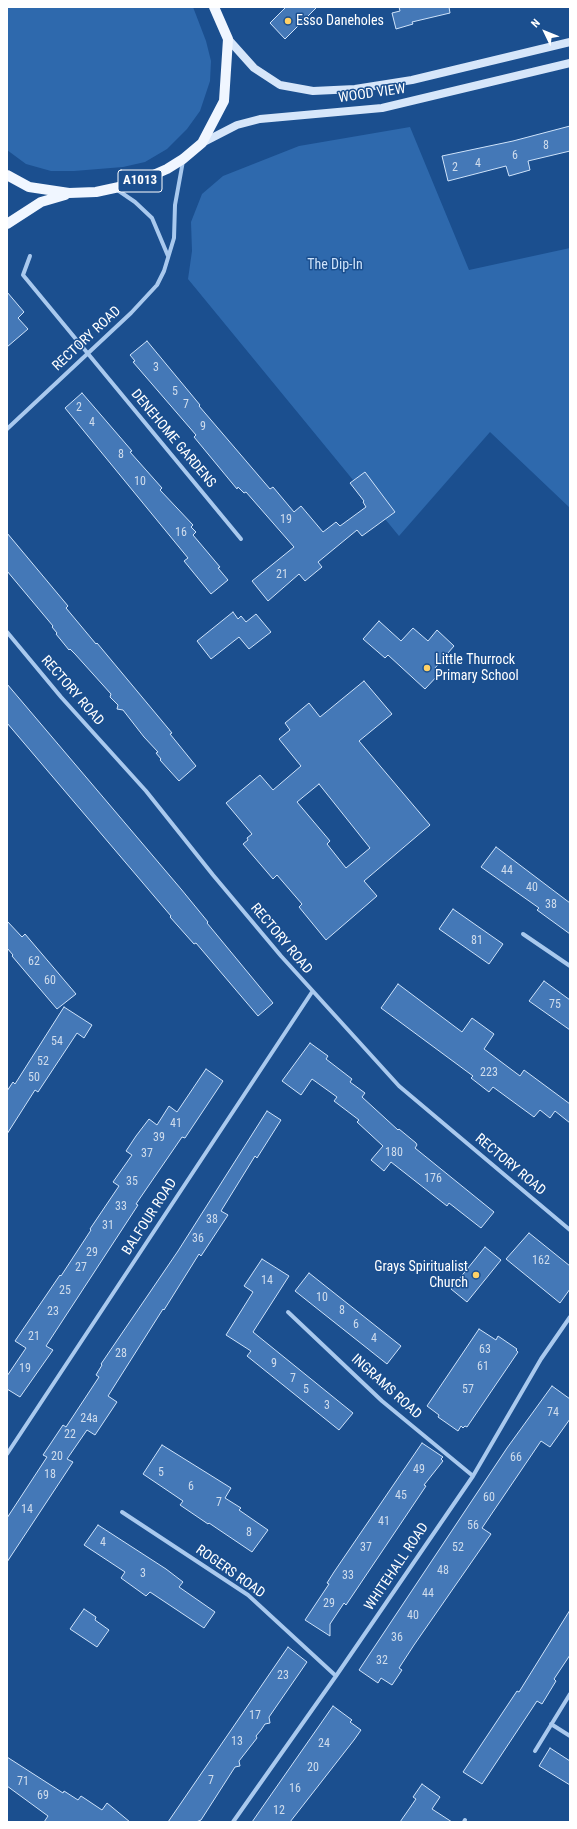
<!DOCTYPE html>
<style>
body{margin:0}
#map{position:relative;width:577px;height:1829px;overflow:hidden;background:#1b4f8f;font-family:"Roboto Condensed",sans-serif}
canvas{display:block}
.frame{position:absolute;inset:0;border:8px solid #fff;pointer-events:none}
.north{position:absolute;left:525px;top:12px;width:40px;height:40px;-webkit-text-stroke:3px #1b4f8f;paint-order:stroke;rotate:313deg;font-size:11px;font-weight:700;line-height:16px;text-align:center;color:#fff}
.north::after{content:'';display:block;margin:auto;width:14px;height:18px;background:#fff;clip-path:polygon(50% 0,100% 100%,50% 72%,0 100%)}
</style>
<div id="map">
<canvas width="577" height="1829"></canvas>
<div class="frame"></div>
<div class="north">N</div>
</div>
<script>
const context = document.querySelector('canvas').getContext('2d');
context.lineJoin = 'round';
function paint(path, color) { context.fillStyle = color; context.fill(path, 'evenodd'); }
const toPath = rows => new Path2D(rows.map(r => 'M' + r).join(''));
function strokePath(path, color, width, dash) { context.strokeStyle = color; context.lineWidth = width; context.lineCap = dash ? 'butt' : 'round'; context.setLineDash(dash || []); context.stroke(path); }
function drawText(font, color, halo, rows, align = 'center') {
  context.font = font + ' "Roboto Condensed",sans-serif'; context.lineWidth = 3; context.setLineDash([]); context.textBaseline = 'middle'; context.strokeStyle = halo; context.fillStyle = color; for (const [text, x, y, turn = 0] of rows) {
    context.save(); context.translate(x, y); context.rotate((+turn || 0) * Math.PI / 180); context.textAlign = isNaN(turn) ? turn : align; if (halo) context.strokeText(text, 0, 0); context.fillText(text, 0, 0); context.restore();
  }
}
paint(toPath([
 [7,7,193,7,206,41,211,61,210,81,200,111,187,129,167,149,145,162,123,167,74,171,51,171,26,164,7,150],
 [410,127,469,270,570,248,570,508,490,432,399,536,188,279,192,251,191,222,202,194,223,176,299,146]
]), '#2e69ad');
const building = toPath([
 [286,7,317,7,285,39,270,23,286,7],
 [399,7,449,7,450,13,412,22,413,24,396,29,392,13,400,11,399,7],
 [570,126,570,151,528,161,530,170,509,176,506,166,448,181,442,156,513,141,570,126],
 [7,292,24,312,18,318,28,329,7,347,7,292],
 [147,341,200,405,199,406,270,489,273,487,294,512,301,506,323,532,336,522,340,526,366,507,363,502,364,501,350,483,365,472,395,512,362,536,357,530,318,562,322,567,305,581,299,574,268,601,252,581,294,547,246,492,244,493,238,487,237,489,194,437,196,435,133,362,135,361,130,355,147,341],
 [82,393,132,451,130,452,162,488,160,490,193,525,191,527,196,532,193,535,220,567,218,568,228,580,211,594,184,561,188,558,65,408,82,393],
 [7,533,68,606,66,608,96,644,97,643,172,733,170,734,196,766,179,781,160,760,161,759,156,753,158,752,144,737,123,710,117,709,118,705,110,697,111,694,75,654,70,649,69,650,56,634,57,633,52,627,53,626,7,571,7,533],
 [233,612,238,619,241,616,246,622,256,614,271,632,249,649,239,637,211,659,197,641,233,612],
 [379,621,401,641,413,628,428,641,437,630,454,646,435,668,440,673,425,689,388,655,385,658,363,639,379,621],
 [364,681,392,714,359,741,430,825,364,881,377,896,326,940,299,907,302,904,277,875,273,879,243,844,248,840,247,838,252,834,226,803,260,775,273,790,301,766,279,739,290,730,285,723,309,703,320,717,364,681],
 [319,784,370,848,346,868,327,844,330,841,297,802,319,784],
 [7,684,181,889,208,922,207,923,273,1003,258,1016,196,943,194,944,170,917,171,916,7,723,7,684],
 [496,847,570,903,570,934,537,910,539,908,481,867,496,847],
 [453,909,503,944,489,964,439,929,453,909],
 [7,921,22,937,25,934,76,994,57,1009,12,956,13,955,7,948,7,921],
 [544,981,570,1000,570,1030,529,1001,544,981],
 [398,984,462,1032,472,1018,494,1034,484,1049,520,1076,524,1070,570,1104,570,1123,555,1111,550,1118,540,1110,534,1117,493,1087,489,1092,471,1078,473,1076,381,1008,398,984],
 [64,1007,92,1025,84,1038,77,1033,38,1092,35,1090,7,1134,7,1091,13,1082,15,1084,64,1007],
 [310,1043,328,1056,326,1059,352,1079,350,1082,365,1093,362,1097,398,1130,399,1129,416,1143,417,1145,415,1148,494,1212,481,1228,449,1203,447,1206,391,1162,384,1171,371,1160,383,1146,357,1122,359,1120,334,1101,337,1097,312,1079,301,1095,282,1081,310,1043],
 [206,1069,223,1081,185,1138,182,1137,136,1204,138,1205,46,1346,53,1350,20,1397,7,1389,7,1376,26,1348,15,1341,60,1275,61,1276,91,1230,90,1229,119,1186,113,1182,132,1155,126,1151,136,1136,149,1119,157,1125,169,1106,177,1112,206,1069],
 [267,1111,281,1120,257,1158,255,1156,221,1211,228,1215,201,1256,199,1254,164,1310,163,1309,108,1396,117,1402,95,1435,87,1430,67,1459,73,1462,7,1562,7,1518,47,1457,43,1455,63,1425,66,1427,99,1377,96,1375,102,1365,101,1364,178,1251,267,1111],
 [529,1233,570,1266,570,1289,560,1303,506,1259,529,1233],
 [485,1247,501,1260,467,1302,451,1289,485,1247],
 [262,1259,289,1276,253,1332,353,1413,339,1430,247,1356,251,1351,226,1335,253,1292,244,1286,262,1259],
 [309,1273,401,1346,387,1364,295,1291,309,1273],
 [479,1329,496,1340,498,1336,517,1349,516,1350,518,1352,467,1427,465,1426,463,1428,461,1426,458,1431,438,1417,439,1415,427,1406,479,1329],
 [552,1386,570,1399,570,1419,550,1447,541,1441,482,1528,491,1534,414,1645,399,1668,402,1670,392,1685,381,1678,378,1683,359,1670,507,1448,552,1386],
 [422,1443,443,1457,441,1459,443,1461,424,1485,426,1486,346,1605,344,1603,330,1624,330,1636,305,1620,329,1584,327,1583,334,1572,422,1443],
 [162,1445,231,1488,225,1498,241,1508,239,1510,268,1530,252,1552,209,1523,208,1524,180,1505,183,1501,143,1474,162,1445],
 [98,1525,166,1569,183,1582,179,1587,215,1612,204,1628,150,1592,146,1596,121,1578,125,1572,84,1545,98,1525],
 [84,1609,96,1617,95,1620,109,1630,97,1647,70,1629,84,1609],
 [570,1610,570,1655,554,1679,556,1681,542,1704,537,1701,482,1784,463,1772,517,1691,519,1692,570,1610],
 [288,1647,307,1662,269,1717,270,1723,265,1724,261,1730,256,1736,257,1738,239,1761,240,1766,235,1767,201,1820,196,1822,168,1822,288,1647],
 [333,1706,352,1720,350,1722,361,1730,354,1740,290,1822,252,1822,333,1706],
 [550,1748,570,1761,570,1785,539,1766,550,1748],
 [7,1757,63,1793,64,1791,78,1800,81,1796,102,1810,107,1803,130,1822,44,1822,48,1816,7,1786,7,1757],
 [422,1784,440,1797,432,1809,452,1822,400,1822,416,1799,413,1797,422,1784]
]);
paint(building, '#4478b7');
strokePath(building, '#cfe3fa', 1);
strokePath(toPath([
 [116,189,135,202,152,218,168,256],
 [30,256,23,275,241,539],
 [7,429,131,313,157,285,164,271,174,238,175,205,183,161],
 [7,632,61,697,146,791,213,875,281,956,399,1086,570,1230],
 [523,934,570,966],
 [288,1312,382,1401,473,1476],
 [7,1454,312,992],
 [122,1512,248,1595,336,1676],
 [551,1724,570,1736],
 [535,1751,570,1694],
 [233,1822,336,1676,473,1476,541,1359,570,1317],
 [464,1822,465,1820]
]), '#a9c9ee', 4);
strokePath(toPath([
 [228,39,254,68,280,85,313,91,355,89,412,80,570,42],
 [202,143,237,125,260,119,382,108,570,63]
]), '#d6e6fa', 8);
strokePath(toPath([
 [7,175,29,187,69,193,96,192,133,184,167,169,183,159,202,143,224,101,228,39,214,7],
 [7,224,41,202,65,195]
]), '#f0f6ff', 10);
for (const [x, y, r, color] of [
 [288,21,4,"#ffd166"],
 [427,668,4,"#ffd166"],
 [476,1275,4,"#ffd166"]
]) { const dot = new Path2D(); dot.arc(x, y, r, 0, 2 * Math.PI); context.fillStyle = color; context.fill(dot); strokePath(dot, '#1b4f8f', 1.5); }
drawText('12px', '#d0dded', null, [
 ["8",546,146],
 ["6",515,156],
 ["4",478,164],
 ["2",455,168],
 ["3",156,368],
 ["5",175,392],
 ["7",186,405],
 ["2",79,408],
 ["4",92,423],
 ["9",203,427],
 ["8",121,455],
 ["10",140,482],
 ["19",286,520],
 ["16",181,533],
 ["21",282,575],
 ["44",507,871],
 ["40",532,888],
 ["38",551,905],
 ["81",477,941],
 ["62",34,962],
 ["60",50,981],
 ["75",555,1005],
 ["54",57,1042],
 ["52",43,1062],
 ["223",489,1073],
 ["50",34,1078],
 ["41",176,1124],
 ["39",159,1138],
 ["180",394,1153],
 ["37",147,1154],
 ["176",433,1179],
 ["35",132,1182],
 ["33",121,1207],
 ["38",212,1220],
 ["31",108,1226],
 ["36",198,1239],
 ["29",92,1253],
 ["162",541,1261],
 ["27",81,1268],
 ["14",267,1281],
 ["25",65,1291],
 ["10",322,1298],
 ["8",342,1311],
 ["23",53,1312],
 ["6",356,1325],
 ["21",34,1337],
 ["4",374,1339],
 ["63",485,1350],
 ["28",121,1354],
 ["9",274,1364],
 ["61",483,1367],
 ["19",25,1369],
 ["7",293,1379],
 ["5",306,1390],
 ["57",468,1390],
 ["3",327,1406],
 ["74",553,1413],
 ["24a",89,1419],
 ["22",70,1435],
 ["20",57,1457],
 ["66",516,1458],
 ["49",419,1470],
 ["5",161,1473],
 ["18",50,1475],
 ["6",191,1487],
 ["45",401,1496],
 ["60",489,1498],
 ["7",219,1503],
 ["14",27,1510],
 ["41",384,1522],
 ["56",473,1526],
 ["8",249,1533],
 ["4",103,1543],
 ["37",366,1548],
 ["52",458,1548],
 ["48",443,1571],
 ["3",143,1574],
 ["33",348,1576],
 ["44",428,1594],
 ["29",329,1604],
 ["40",413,1616],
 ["36",397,1638],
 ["32",382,1661],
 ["23",283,1676],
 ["17",255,1716],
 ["13",237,1742],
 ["24",324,1744],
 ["20",313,1768],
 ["7",211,1781],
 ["71",23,1782],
 ["16",295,1789],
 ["69",43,1796],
 ["12",279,1811]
]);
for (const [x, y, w] of [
 [140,181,44]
]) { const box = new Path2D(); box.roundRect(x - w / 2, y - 11, w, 22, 3); context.fillStyle = '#1b4f8f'; context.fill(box); strokePath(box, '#fff', 1); }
drawText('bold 13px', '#fff', null, [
 ["A1013",140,181]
]);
drawText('14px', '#fff', '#1b4f8f', [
 ["Esso Daneholes",296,21],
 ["Little Thurrock",435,660],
 ["Primary School",435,676],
 ["Grays Spiritualist",468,1267,"right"],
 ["Church",468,1283,"right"]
], 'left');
drawText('14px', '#fff', '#1b4f8f', [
 ["WOOD VIEW",372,94,-8],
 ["RECTORY ROAD",87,339,-43],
 ["DENEHOME GARDENS",173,439,50],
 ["RECTORY ROAD",72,691,49],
 ["RECTORY ROAD",281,939,50],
 ["RECTORY ROAD",510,1165,40],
 ["BALFOUR ROAD",150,1217,-57],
 ["INGRAMS ROAD",386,1387,42],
 ["WHITEHALL ROAD",397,1567,-56],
 ["ROGERS ROAD",230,1572,35]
]);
drawText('14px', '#cfe3fa', '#1b4f8f', [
 ["The Dip-In",335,265]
]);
</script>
